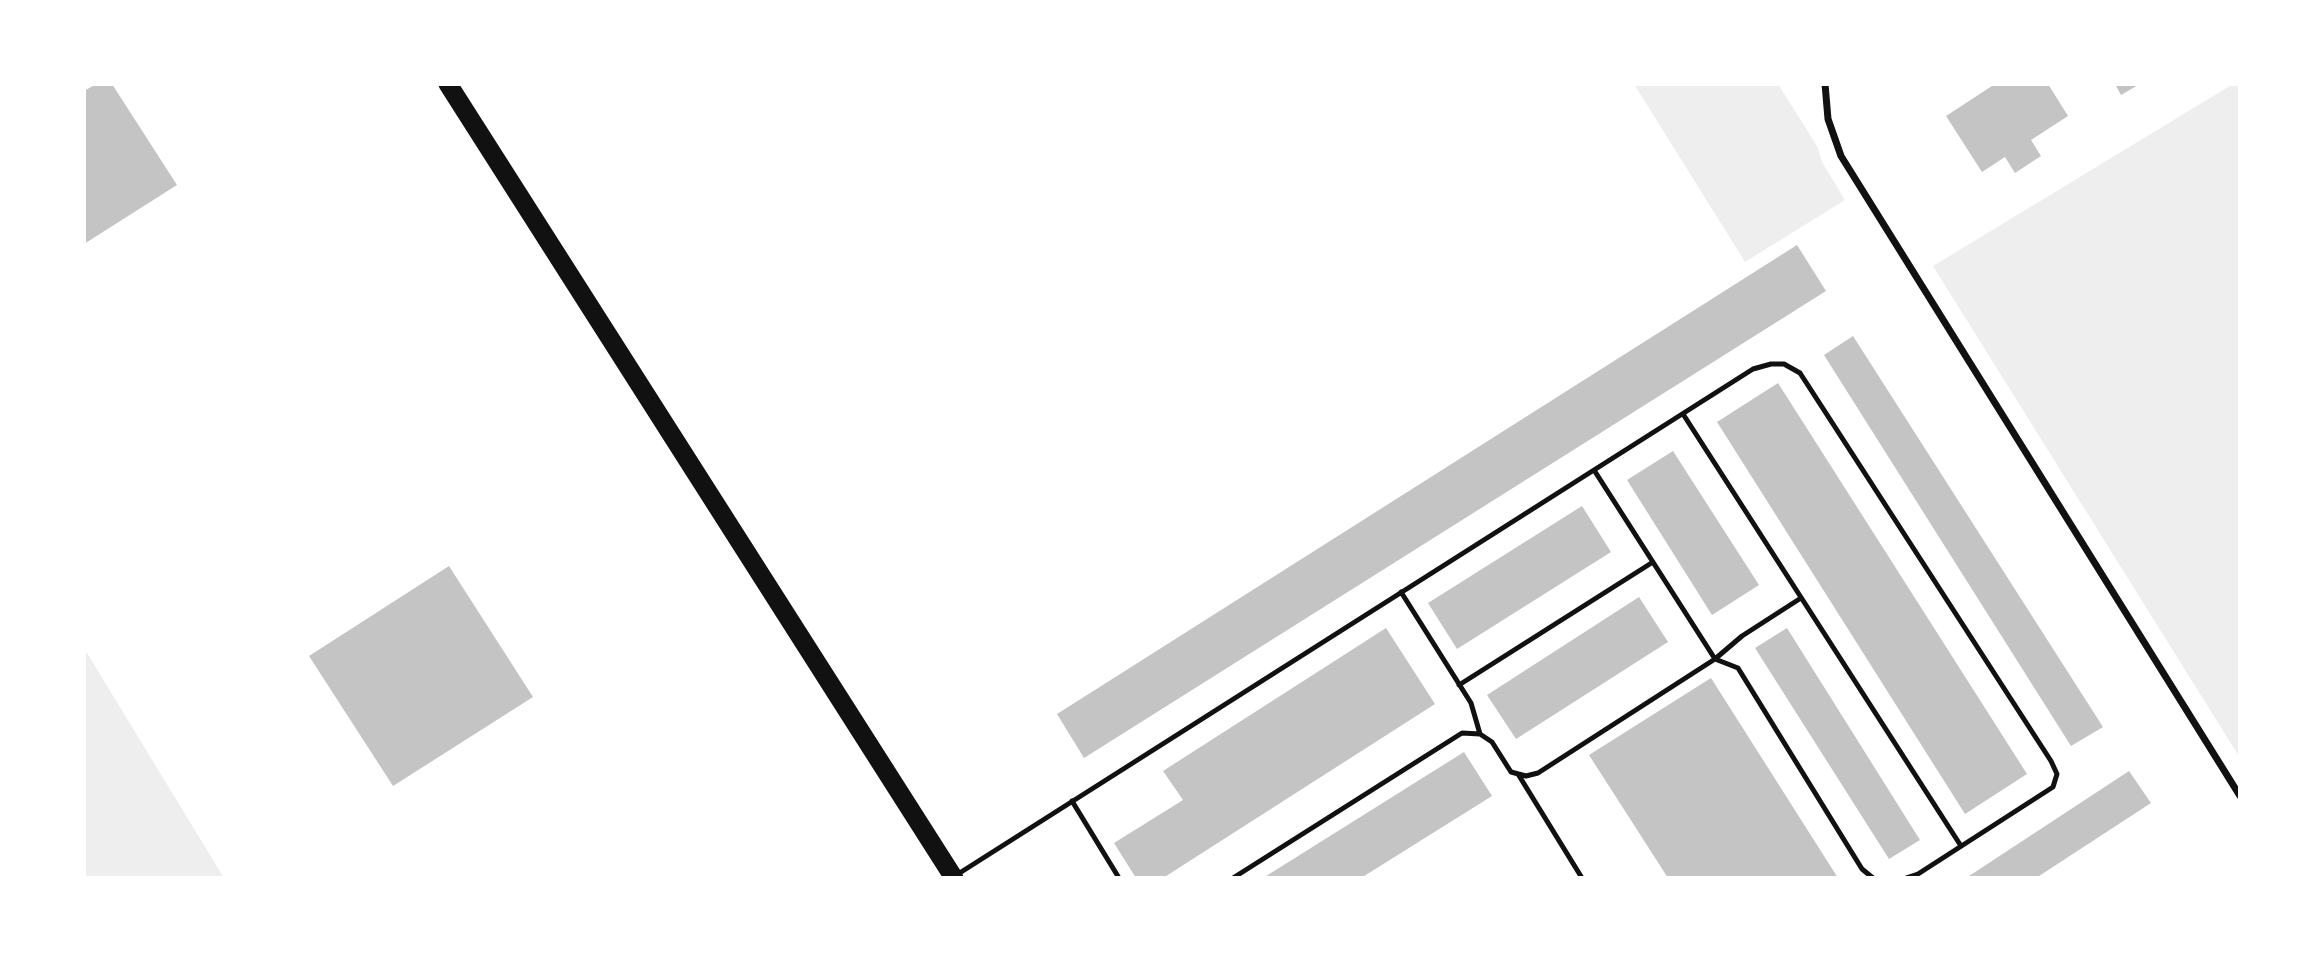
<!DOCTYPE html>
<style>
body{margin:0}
#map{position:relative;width:2324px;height:962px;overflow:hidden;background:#fff;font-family:Mulish,sans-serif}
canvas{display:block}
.frame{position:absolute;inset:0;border:86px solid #fff;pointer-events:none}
</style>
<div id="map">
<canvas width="2324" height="962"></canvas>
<div class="frame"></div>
</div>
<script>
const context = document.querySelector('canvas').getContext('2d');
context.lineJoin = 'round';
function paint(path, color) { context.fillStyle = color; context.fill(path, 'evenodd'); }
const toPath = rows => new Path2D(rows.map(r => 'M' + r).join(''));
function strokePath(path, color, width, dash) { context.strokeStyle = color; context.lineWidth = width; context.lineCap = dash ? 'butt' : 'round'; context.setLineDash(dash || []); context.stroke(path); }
paint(toPath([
 [1634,84,1778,84,1817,146,1822,162,1845,200,1745,262],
 [2233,84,2240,84,2240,758,1933,266],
 [84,648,224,878,84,878]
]), '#eee');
paint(toPath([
 [96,84,112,84,177,185,84,244,84,91],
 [1995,84,2048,84,2068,116,2031,140,2041,156,2015,173,2005,157,1982,172,1946,116],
 [2115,84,2140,84,2121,95],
 [1797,245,1826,291,1084,758,1057,714],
 [1853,336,2103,727,2071,746,1824,355],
 [1778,383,2027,774,1965,814,1717,422],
 [1673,451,1759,585,1712,615,1627,480],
 [1582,506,1611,552,1457,649,1428,603],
 [449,566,533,697,393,786,309,656],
 [1639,597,1668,642,1516,739,1487,695],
 [1386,628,1435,704,1163,878,1136,878,1114,843,1183,800,1163,771],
 [1787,628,1920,840,1889,859,1755,648],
 [1711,678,1838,878,1668,878,1589,755],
 [1464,752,1492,796,1361,878,1263,878],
 [2129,771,2151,803,2036,878,1966,878]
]), '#c4c4c4');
strokePath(toPath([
 [1683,414,1961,846],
 [1594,470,1715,659,1742,636,1801,598],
 [1401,592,1471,703,1480,734],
 [1459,685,1653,562],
 [1518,774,1582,878],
 [1072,801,1119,878],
 [958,874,1753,369,1771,364,1784,364,1800,373,2051,761,2057,774,2053,787,1918,874,1906,878],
 [1233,878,1462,733,1480,734,1492,742,1511,772,1526,776,1538,773,1715,659,1738,668,1862,869,1873,878]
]), '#111', 5);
strokePath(toPath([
 [1825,84,1828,119,1841,156,2240,796]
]), '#111', 7);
strokePath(toPath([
 [448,84,954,878]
]), '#111', 19);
</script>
